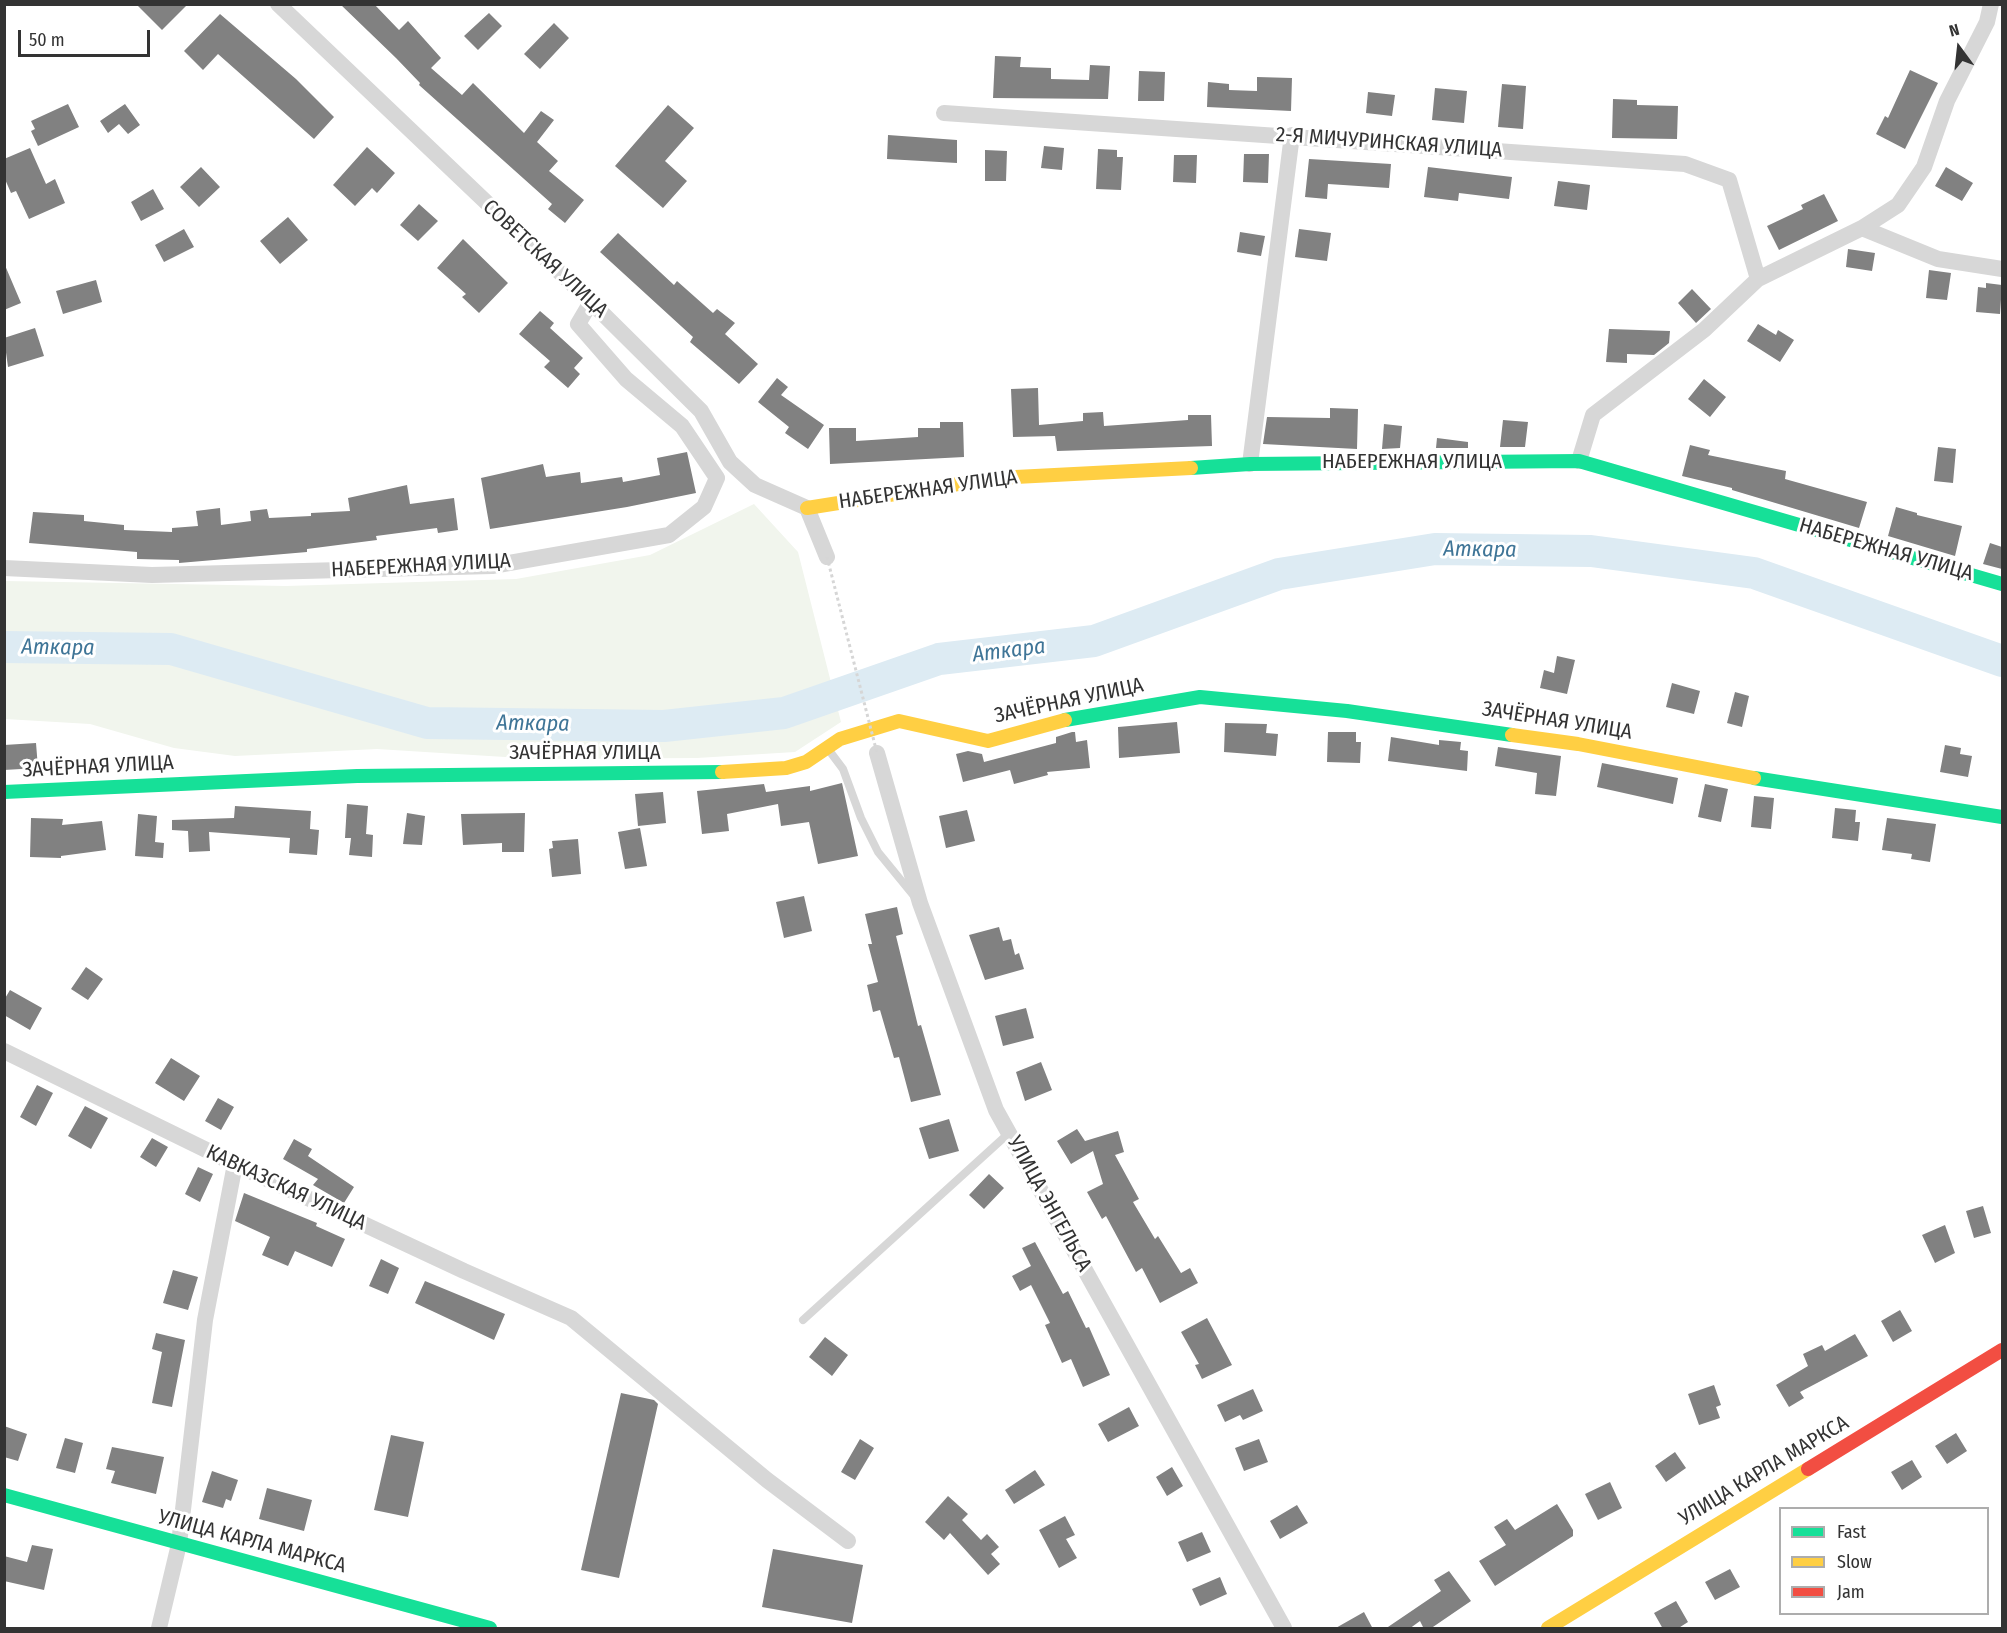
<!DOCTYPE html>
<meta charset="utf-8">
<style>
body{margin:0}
#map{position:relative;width:2007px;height:1633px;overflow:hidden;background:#fff;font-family:"Fira Sans Condensed",sans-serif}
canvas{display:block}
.frame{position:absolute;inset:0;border:6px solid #333;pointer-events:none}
.legend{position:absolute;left:1779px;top:1507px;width:210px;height:108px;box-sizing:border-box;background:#fff;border:2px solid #adadad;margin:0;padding:8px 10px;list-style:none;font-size:18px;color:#333}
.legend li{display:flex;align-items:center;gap:12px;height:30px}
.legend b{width:30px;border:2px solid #adadad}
.north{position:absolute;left:1929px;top:18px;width:60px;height:60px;-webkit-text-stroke:4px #fff;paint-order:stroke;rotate:345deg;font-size:16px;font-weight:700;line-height:24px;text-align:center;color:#333}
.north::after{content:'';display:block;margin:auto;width:21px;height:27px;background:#333;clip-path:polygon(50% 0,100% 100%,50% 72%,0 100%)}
.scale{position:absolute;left:18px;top:30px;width:132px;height:27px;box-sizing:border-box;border:3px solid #333;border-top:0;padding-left:8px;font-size:18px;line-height:21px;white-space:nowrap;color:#333;-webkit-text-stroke:4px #fff;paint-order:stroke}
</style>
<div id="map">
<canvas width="2007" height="1633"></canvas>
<div class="frame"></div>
<ul class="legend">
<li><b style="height:8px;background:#16e098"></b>Fast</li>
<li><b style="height:8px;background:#ffcf43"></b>Slow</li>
<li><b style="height:8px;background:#f24e42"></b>Jam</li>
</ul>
<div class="north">N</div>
<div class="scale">50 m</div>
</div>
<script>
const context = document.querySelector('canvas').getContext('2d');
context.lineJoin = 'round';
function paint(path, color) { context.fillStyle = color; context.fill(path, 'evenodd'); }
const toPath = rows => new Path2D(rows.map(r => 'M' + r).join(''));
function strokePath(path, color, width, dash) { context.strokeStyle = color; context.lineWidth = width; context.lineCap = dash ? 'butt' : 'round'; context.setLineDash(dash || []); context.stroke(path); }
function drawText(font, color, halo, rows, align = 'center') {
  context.font = font + ' "Fira Sans Condensed",sans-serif'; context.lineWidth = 6; context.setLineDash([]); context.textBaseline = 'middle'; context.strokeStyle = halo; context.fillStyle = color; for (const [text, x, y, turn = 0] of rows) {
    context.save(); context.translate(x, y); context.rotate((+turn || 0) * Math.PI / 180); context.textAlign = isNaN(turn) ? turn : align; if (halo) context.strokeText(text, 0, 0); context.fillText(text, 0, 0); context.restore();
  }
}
paint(toPath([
 [754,504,798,552,841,722,795,752,697,758,537,759,377,749,235,756,174,748,90,724,5,719,5,581,286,586,516,579,650,555]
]), '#f1f5ed');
strokePath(toPath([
 [4,647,171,649,427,723,664,726,784,713,939,659,1094,641,1279,574,1435,549,1591,551,1754,573,2002,661]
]), '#ddebf3', 32);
paint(toPath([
 [136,4,188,4,162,30],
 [340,4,374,4,399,30,408,21,441,58,431,68,462,95,473,83,524,133,541,111,554,120,537,142,558,161,549,171,584,200,565,223,548,209,552,204,419,85,420,83,396,58],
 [489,13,502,26,478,50,464,36],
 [220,14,296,79,334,117,314,139,218,54,203,70,184,51],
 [554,23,569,38,540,69,524,54],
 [995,56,1021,57,1020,67,1051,68,1051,79,1089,80,1090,65,1110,66,1108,99,993,98],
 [1910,70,1938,83,1905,149,1876,134,1885,116,1888,118],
 [1139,71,1165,72,1164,101,1138,101],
 [1257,77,1292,78,1291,111,1207,107,1208,82,1229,84,1229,90,1257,91],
 [1502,84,1526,86,1523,129,1498,127],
 [1435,88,1467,91,1464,123,1432,120],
 [1368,92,1395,95,1392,116,1366,113],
 [1613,99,1637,100,1637,105,1678,106,1677,139,1612,138],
 [68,104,79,127,38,146,31,131,35,129,31,121],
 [125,104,140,125,128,134,119,124,108,133,100,121],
 [668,105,694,128,665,161,687,181,663,208,615,166],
 [888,135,957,140,957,163,887,159],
 [1044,146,1064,148,1062,170,1041,168],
 [367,147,395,173,377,193,372,188,355,206,333,185],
 [30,148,46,184,55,179,65,203,29,219,16,191,11,193,4,177,4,159],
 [1098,149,1117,150,1117,157,1123,157,1121,190,1096,189],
 [985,150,1007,151,1006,181,985,181],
 [1244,154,1269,154,1268,183,1243,182],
 [1174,155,1197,155,1196,183,1173,182],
 [1309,159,1391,164,1389,188,1328,184,1327,199,1305,197],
 [201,167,220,187,199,207,180,187],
 [1428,167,1512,177,1509,199,1459,193,1458,201,1424,197],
 [1946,167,1973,183,1962,201,1935,186],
 [1558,181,1590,185,1587,210,1554,206],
 [153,189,164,209,141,221,131,202],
 [1824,194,1838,221,1779,250,1767,226,1803,209,1801,205],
 [419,204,438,221,418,241,400,225],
 [288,217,308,240,280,264,260,241],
 [184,229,194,247,164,262,155,245],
 [1299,229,1331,233,1327,261,1295,257],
 [1240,232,1265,236,1261,256,1237,252],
 [618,233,674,285,677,281,713,313,717,309,735,323,725,334,758,364,739,384,690,342,693,337,600,252],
 [463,239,508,283,479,313,462,297,466,294,437,268],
 [1848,249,1875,253,1872,271,1846,267],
 [4,263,21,303,4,310],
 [1929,270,1951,273,1947,300,1926,298],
 [96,280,102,302,63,314,56,291],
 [1986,283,2002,285,2000,314,1976,312,1978,287,1986,288],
 [1692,289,1711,309,1696,323,1678,303],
 [540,311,554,323,550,328,583,358,574,368,580,374,568,388,544,367,550,361,519,334],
 [1758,324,1776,335,1778,330,1794,340,1780,362,1747,341],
 [35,328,44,356,8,367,4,338],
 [1609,329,1670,331,1669,343,1654,355,1627,354,1627,363,1606,362],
 [777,378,788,387,781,395,824,425,808,449,785,433,789,427,758,402],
 [1704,379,1726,397,1710,417,1688,399],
 [1038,388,1039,425,1083,421,1083,413,1103,412,1104,426,1188,420,1188,415,1211,415,1212,446,1057,451,1055,436,1013,437,1011,389],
 [1330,408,1358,409,1357,449,1263,444,1267,417,1330,418],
 [1503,420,1528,422,1525,447,1500,447],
 [940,422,963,422,964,457,830,464,829,428,856,428,856,441,918,437,918,428,940,428],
 [1384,424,1402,426,1400,448,1382,449],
 [1437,438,1468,442,1468,448,1436,448],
 [1690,445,1710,450,1708,455,1786,471,1785,479,1867,502,1859,528,1732,490,1732,488,1682,476],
 [1938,447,1956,449,1953,483,1934,481],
 [687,452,696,493,627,507,490,529,481,478,543,464,546,477,580,472,581,483,622,477,623,482,660,475,657,458],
 [407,485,410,504,454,498,458,530,438,533,437,528,376,536,377,540,307,549,307,552,179,563,179,560,137,559,137,552,29,543,33,512,84,515,84,521,124,525,124,530,172,532,172,528,198,526,196,511,220,508,221,525,251,521,250,511,267,509,269,518,311,516,311,513,350,511,348,498],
 [1896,507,1917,513,1917,515,1962,526,1955,556,1888,536],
 [1990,543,2002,547,2002,569,1983,564],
 [1557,656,1575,660,1567,694,1540,688,1544,670,1554,673],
 [1672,683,1700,691,1694,714,1666,707],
 [1735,692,1749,696,1742,727,1727,723],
 [1177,722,1180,753,1119,758,1118,727],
 [1225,723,1267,724,1266,733,1278,734,1276,756,1224,752],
 [1072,732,1075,732,1076,742,1087,740,1090,768,1047,772,1048,775,1014,784,1010,770,963,782,956,754,968,751,982,754,984,762,1056,743,1056,737],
 [1328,732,1356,732,1356,742,1361,742,1360,763,1327,762],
 [1391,737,1439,745,1439,740,1461,742,1460,750,1468,751,1467,771,1388,761],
 [36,743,38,768,4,770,4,745],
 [1945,745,1961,748,1960,754,1972,756,1968,777,1940,772],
 [1498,747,1561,756,1556,796,1535,794,1537,773,1495,766],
 [1602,763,1678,778,1673,804,1597,787],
 [842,783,858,856,818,864,809,822,781,826,778,804,727,814,729,831,702,834,697,791,764,784,766,792,810,786,810,791],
 [1705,784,1728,789,1721,822,1698,817],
 [663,792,666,823,638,826,635,794],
 [1754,796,1774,798,1771,829,1751,827],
 [347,804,368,806,366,834,373,835,372,857,349,855,351,838,345,838],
 [235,806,311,811,310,829,319,830,317,855,289,853,290,838,209,832,210,851,189,852,188,831,172,830,172,820,234,818],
 [1835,808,1856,810,1855,822,1860,822,1858,841,1832,838],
 [967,810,975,841,946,848,939,816],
 [407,813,425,816,422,845,403,844],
 [525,813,524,852,502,852,502,843,463,845,461,814],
 [138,814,157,816,155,842,164,843,163,858,135,856],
 [31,818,63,819,62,825,102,821,106,850,61,856,61,858,30,857],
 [1887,818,1936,824,1930,862,1911,859,1912,854,1882,850],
 [640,828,647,866,625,869,618,832],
 [578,839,581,874,552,877,549,849,553,848,552,841],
 [804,896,812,931,784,938,776,902],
 [897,907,903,934,896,936,918,1026,921,1025,941,1095,911,1102,899,1057,894,1058,880,1010,873,1012,867,985,878,982,868,944,872,944,865,914],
 [999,927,1003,941,1011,939,1015,955,1019,953,1024,969,985,980,969,935],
 [86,967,103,979,88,1000,71,989],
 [10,990,42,1008,30,1030,4,1015,4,1000],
 [1026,1008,1034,1038,1003,1046,995,1016],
 [171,1058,200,1076,184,1101,155,1083],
 [1041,1062,1052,1090,1025,1101,1016,1072],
 [37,1085,53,1093,36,1126,20,1117],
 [218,1098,234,1107,221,1130,205,1121],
 [85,1106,108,1118,91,1149,68,1136],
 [949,1119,959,1151,929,1159,919,1128],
 [1077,1129,1085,1141,1118,1131,1124,1152,1115,1155,1139,1199,1133,1202,1155,1239,1158,1236,1181,1273,1190,1268,1198,1283,1160,1303,1142,1268,1136,1272,1106,1216,1102,1219,1087,1192,1103,1184,1093,1151,1071,1164,1057,1141],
 [152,1138,168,1147,156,1167,140,1157],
 [294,1139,312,1149,308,1156,354,1187,344,1203,313,1185,318,1179,283,1159],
 [198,1167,213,1174,200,1202,185,1194],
 [989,1174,1004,1188,984,1209,969,1195],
 [244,1193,317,1223,316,1226,345,1239,332,1267,295,1251,288,1266,262,1255,270,1237,235,1221],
 [1983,1206,1991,1233,1974,1238,1966,1211],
 [1945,1225,1955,1253,1935,1263,1922,1235],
 [1035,1242,1063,1294,1068,1291,1086,1328,1089,1327,1110,1375,1083,1387,1071,1359,1062,1363,1045,1325,1050,1323,1031,1285,1020,1291,1012,1276,1031,1266,1022,1248],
 [381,1259,399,1268,388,1294,369,1286],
 [173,1270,198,1277,188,1310,163,1303],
 [425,1281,505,1314,494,1340,415,1303],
 [1900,1310,1912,1331,1893,1342,1881,1321],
 [1207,1318,1232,1365,1202,1379,1195,1365,1199,1364,1181,1332],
 [156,1333,185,1340,172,1407,152,1403,162,1352,152,1349],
 [1855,1334,1868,1356,1800,1392,1804,1398,1789,1407,1776,1385,1808,1366,1803,1354,1822,1345,1825,1351],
 [825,1337,848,1355,832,1376,809,1357],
 [1714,1385,1721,1405,1716,1407,1720,1418,1699,1425,1688,1394],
 [1253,1389,1263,1411,1243,1420,1240,1415,1225,1422,1217,1405],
 [621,1393,654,1400,658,1404,619,1578,581,1570],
 [1129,1407,1139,1426,1108,1442,1098,1424],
 [4,1426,27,1434,18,1461,4,1457],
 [1956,1433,1967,1451,1947,1464,1935,1446],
 [391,1435,424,1442,408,1517,374,1510],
 [65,1438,83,1443,75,1473,56,1468],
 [860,1439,874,1448,855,1480,841,1472],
 [1259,1439,1268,1462,1244,1471,1235,1448],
 [112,1447,164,1457,156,1494,111,1483,115,1471,106,1469],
 [1675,1452,1686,1468,1666,1482,1655,1466],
 [1912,1460,1922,1477,1902,1490,1891,1472],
 [1172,1467,1183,1486,1167,1496,1156,1477],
 [1035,1470,1045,1485,1014,1504,1005,1490],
 [212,1471,238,1480,231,1501,226,1499,223,1508,202,1502],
 [1610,1482,1622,1508,1598,1520,1585,1494],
 [267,1488,312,1500,304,1531,259,1519],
 [948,1496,968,1514,962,1520,981,1540,987,1534,999,1547,991,1554,1000,1564,988,1575,950,1533,944,1540,925,1522],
 [1557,1504,1573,1530,1573,1536,1495,1586,1479,1561,1506,1545,1494,1527,1507,1519,1515,1530],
 [1297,1505,1308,1523,1280,1539,1270,1521],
 [1065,1516,1075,1535,1066,1539,1077,1558,1059,1568,1039,1530],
 [1202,1532,1211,1552,1187,1562,1178,1542],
 [32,1545,53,1549,44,1590,4,1581,4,1556,27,1562],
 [773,1549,863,1565,852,1623,762,1607],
 [1730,1569,1740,1587,1715,1600,1705,1582],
 [1449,1571,1471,1601,1430,1629,1424,1629,1420,1621,1409,1629,1385,1629,1441,1591,1434,1580],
 [1220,1577,1227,1594,1200,1606,1192,1589],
 [1676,1601,1688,1622,1677,1629,1663,1629,1654,1613],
 [1364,1612,1373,1629,1334,1629]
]), '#818181');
strokePath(toPath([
 [828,749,843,769,861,818,878,852,914,896],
 [803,1320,1009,1133]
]), '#d7d7d7', 8);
strokePath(toPath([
 [278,4,591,302,701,411,730,462,755,485,807,508,827,557],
 [944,113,1685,164,1729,180,1758,279],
 [1862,228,1938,259,2002,269],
 [1579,461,1593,415,1704,330,1758,279,1862,228,1898,205,1924,167,1947,101,1987,22,1991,4],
 [1250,464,1292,135],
 [4,568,152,575,492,566,669,535,704,507,717,478,682,426,626,379,578,324,591,302],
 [877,753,920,903,996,1110,1284,1628],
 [4,1051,235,1164,464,1271,571,1318,767,1480,848,1541],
 [159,1628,179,1544,205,1320,235,1164]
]), '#d7d7d7', 16);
strokePath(toPath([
 [1191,468,1250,464,1579,461,2002,584],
 [1065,720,1200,697,1347,711,1512,735],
 [1754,778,2002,817],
 [4,792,357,776,722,772],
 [4,1495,490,1628]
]), '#16e098', 14);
strokePath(toPath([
 [807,508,996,478,1191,468],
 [1512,735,1578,744,1754,778],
 [722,772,786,768,806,762,840,739,899,721,988,741,1065,720],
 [1548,1628,1808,1469]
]), '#ffcf43', 14);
strokePath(toPath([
 [1808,1469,2002,1350]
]), '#f24e42', 14);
strokePath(toPath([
 [827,557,877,753]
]), '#d6d6d6', 3, [3, 3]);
drawText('21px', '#333', '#fff', [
 ["2-Я МИЧУРИНСКАЯ УЛИЦА",1389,143,4],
 ["СОВЕТСКАЯ УЛИЦА",545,259,43],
 ["НАБЕРЕЖНАЯ УЛИЦА",1412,462],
 ["НАБЕРЕЖНАЯ УЛИЦА",928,490,-8],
 ["НАБЕРЕЖНАЯ УЛИЦА",1886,550,16],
 ["НАБЕРЕЖНАЯ УЛИЦА",421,566,-3],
 ["ЗАЧЁРНАЯ УЛИЦА",1069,701,-12],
 ["ЗАЧЁРНАЯ УЛИЦА",1557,721,9],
 ["ЗАЧЁРНАЯ УЛИЦА",585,753],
 ["ЗАЧЁРНАЯ УЛИЦА",98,767,-3],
 ["КАВКАЗСКАЯ УЛИЦА",286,1188,25],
 ["УЛИЦА ЭНГЕЛЬСА",1049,1204,61],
 ["УЛИЦА КАРЛА МАРКСА",1764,1471,-31],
 ["УЛИЦА КАРЛА МАРКСА",252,1542,15]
]);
drawText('italic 22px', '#3f7597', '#fff', [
 ["Аткара",1480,550,1],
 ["Аткара",58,648,1],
 ["Аткара",1009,651,-7],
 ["Аткара",533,724,1]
]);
</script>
